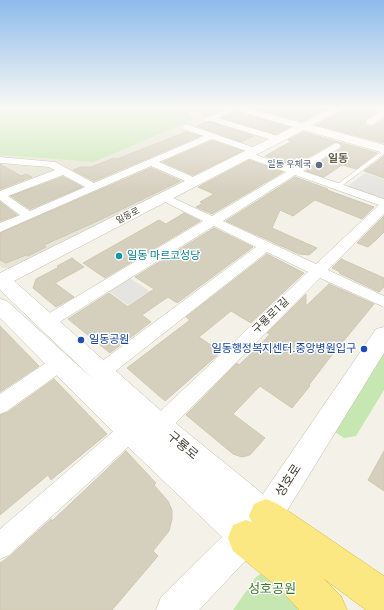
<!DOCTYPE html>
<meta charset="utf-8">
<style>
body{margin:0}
canvas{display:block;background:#f4f2e8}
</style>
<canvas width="384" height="610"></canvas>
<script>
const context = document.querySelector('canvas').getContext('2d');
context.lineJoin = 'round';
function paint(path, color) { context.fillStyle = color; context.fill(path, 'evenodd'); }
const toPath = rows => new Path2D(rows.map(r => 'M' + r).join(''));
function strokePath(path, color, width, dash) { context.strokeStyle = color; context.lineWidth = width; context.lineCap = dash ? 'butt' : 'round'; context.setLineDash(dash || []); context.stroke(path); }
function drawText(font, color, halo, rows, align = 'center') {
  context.font = font + ' "Roboto Condensed","Noto Sans KR",sans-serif'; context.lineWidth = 3; context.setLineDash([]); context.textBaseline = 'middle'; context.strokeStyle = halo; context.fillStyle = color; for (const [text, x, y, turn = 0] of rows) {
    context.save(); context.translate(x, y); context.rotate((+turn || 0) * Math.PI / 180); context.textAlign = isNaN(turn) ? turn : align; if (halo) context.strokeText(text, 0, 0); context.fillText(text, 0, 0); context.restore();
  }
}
paint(toPath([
 [184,107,335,107,15,268,3,268,0,266,0,155,94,162,193,120]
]), '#e7e5d6');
paint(toPath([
 [0,107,184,107,193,120,94,162,0,155],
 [384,350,384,390,356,436,344,438,326,426],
 [274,565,321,610,233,610,256,577]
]), '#c7e7b2');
paint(toPath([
 [365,173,384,179,384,199,350,188,348,186],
 [128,277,150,291,129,306,107,290]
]), '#e5e4e0');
const building = toPath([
 [186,107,229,107,207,116,185,109,186,107],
 [250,107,330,107,302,121,250,107],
 [346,107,357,107,377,112,366,119,365,123,367,126,373,126,384,119,384,143,316,125,344,110,346,107],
 [236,112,289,127,276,134,222,118,236,112],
 [211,122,253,136,241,142,197,126,205,122,211,122],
 [186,132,200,136,94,181,73,170,81,167,91,167,114,158,117,159,186,132],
 [304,132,377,153,356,169,342,165,324,177,306,171,340,149,342,146,339,143,335,142,293,166,265,156,292,141,288,140,304,132],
 [212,141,242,151,193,175,163,162,212,141],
 [384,156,384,178,364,171,384,156],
 [249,160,283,172,212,214,196,207,203,203,200,202,214,194,198,187,249,160],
 [0,164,21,176,26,174,32,177,0,189,0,164],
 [151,168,180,181,102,219,44,245,46,247,28,256,26,255,6,263,0,260,0,233,151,168],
 [63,177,82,187,30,209,11,196,63,177],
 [295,177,328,189,327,190,374,207,362,219,315,200,293,216,280,210,272,228,317,248,309,255,299,254,226,221,295,177],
 [0,202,17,215,0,221,0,202],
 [184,213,200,221,105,278,83,263,159,220,166,224,184,213],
 [384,216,384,232,376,240,368,247,357,243,384,216],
 [214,228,253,247,177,303,168,297,142,315,151,322,110,353,68,319,109,293,128,307,154,289,135,277,214,228],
 [267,254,304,273,251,323,231,311,199,337,221,352,165,401,127,368,190,320,186,317,267,254],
 [72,258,84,267,55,283,74,297,56,307,33,288,36,279,59,267,57,266,72,258],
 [341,259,384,278,384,287,379,292,339,273,340,272,332,268,341,259],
 [329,284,374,304,328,360,309,385,310,386,292,408,260,386,233,414,265,438,250,455,242,457,233,454,186,415,237,363,239,365,260,345,270,334,267,333,306,294,306,306,329,284],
 [0,326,39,366,0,392,0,326],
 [54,379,107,434,51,480,48,475,0,515,0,415,8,412,54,379],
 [126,451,156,483,154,485,168,501,172,510,172,519,169,531,153,551,158,556,112,610,0,610,0,563,10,556,51,519,52,521,126,451],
 [384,451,384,491,368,480,384,451]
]);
paint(building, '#d5cfbe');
strokePath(building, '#d0c8b1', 1);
const service = toPath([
 [382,151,384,151,384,154,339,188,335,188,335,186,382,151]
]);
const minor = toPath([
 [232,107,242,107,218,118,281,137,282,139,278,142,275,141,211,121,205,121,204,119,232,107],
 [381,111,384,111,384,116,373,124,367,124,366,122,367,120,381,111],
 [186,124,258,149,260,151,255,154,252,153,212,139,159,162,200,180,201,182,200,184,192,184,151,166,0,232,0,223,20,215,0,200,0,191,55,170,49,167,0,163,0,157,55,162,94,183,204,136,183,129,182,127,186,124],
 [63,175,85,187,30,211,8,196,63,175],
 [336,143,339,144,341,146,339,148,303,171,384,199,384,214,328,270,384,296,384,307,320,278,166,433,159,436,152,433,148,426,152,419,308,272,267,252,108,377,101,380,94,377,92,372,94,367,256,247,214,226,53,326,47,328,41,326,39,322,41,318,203,221,161,200,159,198,161,196,169,196,212,216,286,172,245,157,243,155,245,153,251,153,293,168,336,143],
 [295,175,379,205,316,264,223,221,295,175],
 [60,356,67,358,69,363,67,368,7,411,0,414,0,394,53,358,60,356],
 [130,421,138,424,141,431,138,438,9,555,0,559,0,529,122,424,130,421]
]);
const tertiary = toPath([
 [230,107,245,107,302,123,333,107,345,107,343,109,312,125,384,145,384,153,304,130,14,281,168,417,263,494,376,329,384,327,384,353,277,527,199,610,156,610,161,597,222,537,121,440,0,318,0,299,7,301,94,380,0,290,0,273,293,127,232,109,230,107]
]);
const trunk = toPath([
 [266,499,278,504,384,576,384,610,366,610,323,578,341,596,347,610,299,610,280,589,233,551,228,538,233,525,246,520,252,522,249,516,254,504,266,499]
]);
strokePath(service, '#bfbbab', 1);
strokePath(minor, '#bfbbab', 1);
strokePath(tertiary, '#bfbbab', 1);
strokePath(trunk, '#dab83b', 1);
paint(service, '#fff');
paint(minor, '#fff');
paint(tertiary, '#fff');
paint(trunk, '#fce882');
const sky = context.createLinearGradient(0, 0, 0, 192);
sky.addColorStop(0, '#8dbbeb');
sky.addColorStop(0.56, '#faf9f5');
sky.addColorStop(1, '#faf9f500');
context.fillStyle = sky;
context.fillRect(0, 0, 384, 192);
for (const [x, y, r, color] of [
 [319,165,4,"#5c6f8a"],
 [119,256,4,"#0f9aa8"],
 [81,340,4,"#1a4fb4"],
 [364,349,4,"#1a4fb4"]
]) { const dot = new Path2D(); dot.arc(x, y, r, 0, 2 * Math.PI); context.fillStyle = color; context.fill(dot); strokePath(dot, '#fff', 1.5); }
drawText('9px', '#4e5e75', '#fff', [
 ["일동 우체국",311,165]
], 'right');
drawText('9px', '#474337', '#fff', [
 ["일동로",128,216,-27]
]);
drawText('bold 11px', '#69634e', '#fff', [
 ["일동",338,159]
]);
drawText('11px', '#0d838f', '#fff', [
 ["일동 마르코성당",127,256]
], 'left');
drawText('11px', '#474337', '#fff', [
 ["구룡로1길",271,316,-44]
]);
drawText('11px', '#164399', '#fff', [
 ["일동공원",89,340],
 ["일동행정복지센터.중앙병원입구",356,349,"right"]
], 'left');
drawText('13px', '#474337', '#fff', [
 ["구룡로",182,446,40],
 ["성호로",289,481,-57]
]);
drawText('13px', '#3c782b', '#fff', [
 ["성호공원",272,590]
]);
</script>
